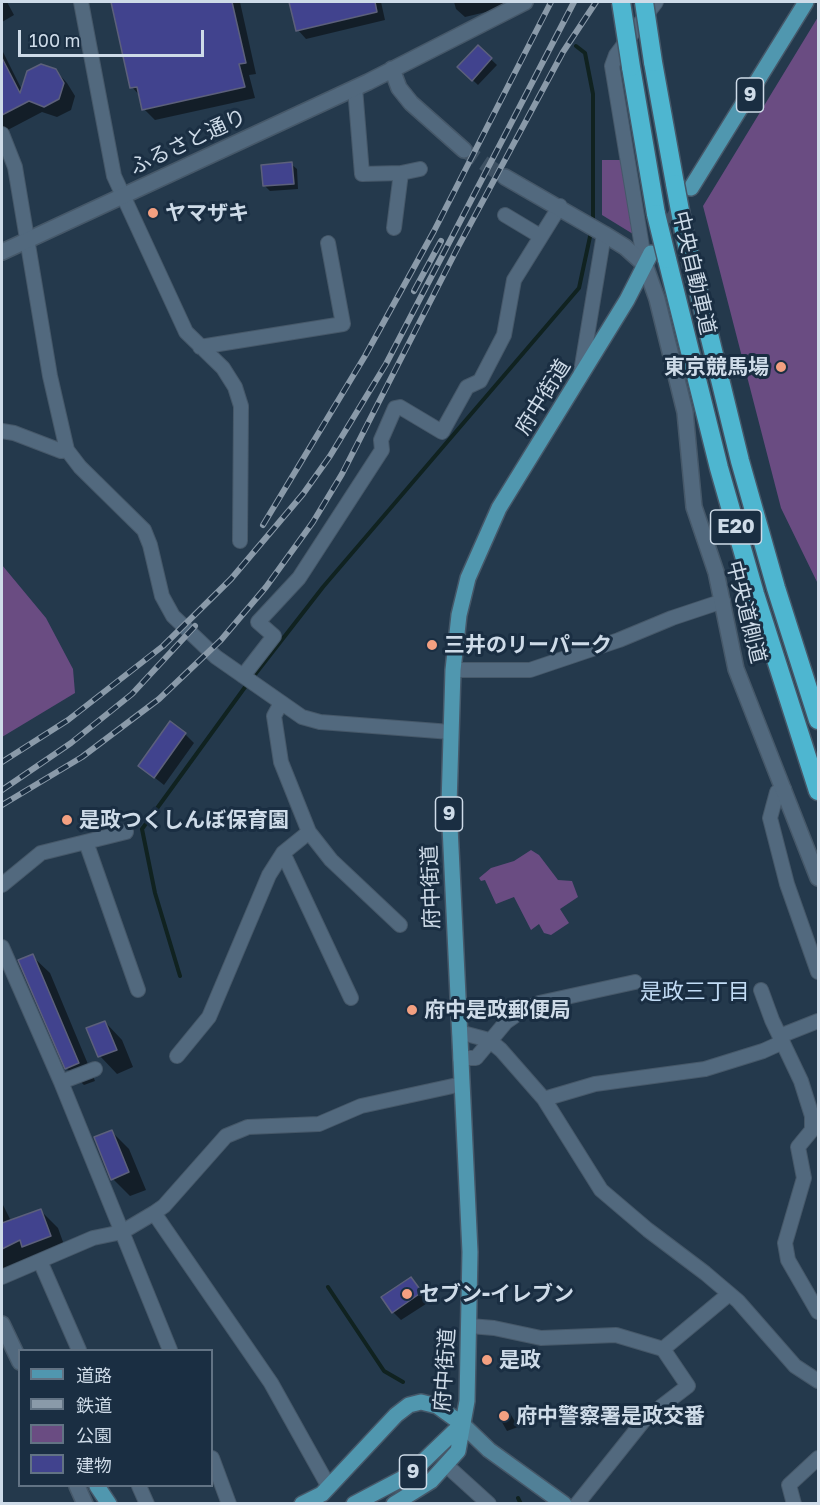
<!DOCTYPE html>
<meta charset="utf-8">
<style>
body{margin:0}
#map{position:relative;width:820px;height:1505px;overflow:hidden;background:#24394c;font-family:"Golos Text","Noto Sans JP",sans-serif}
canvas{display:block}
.frame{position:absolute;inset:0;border:3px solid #cedbe8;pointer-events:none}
.legend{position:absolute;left:18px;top:1349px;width:195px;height:138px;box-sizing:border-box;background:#1a2e42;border:2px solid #627384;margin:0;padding:8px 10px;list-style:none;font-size:18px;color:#cedbe8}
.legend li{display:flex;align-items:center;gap:12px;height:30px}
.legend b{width:30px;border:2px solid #627384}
.scale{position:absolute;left:18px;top:30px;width:186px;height:27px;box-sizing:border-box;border:3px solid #cedbe8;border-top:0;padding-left:8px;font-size:18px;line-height:21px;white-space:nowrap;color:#cedbe8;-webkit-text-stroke:4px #1a2e42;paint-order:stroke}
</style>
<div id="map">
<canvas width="820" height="1505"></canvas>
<div class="frame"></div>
<ul class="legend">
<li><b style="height:8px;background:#5097af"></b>道路</li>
<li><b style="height:8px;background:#8a9aa9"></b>鉄道</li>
<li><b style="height:16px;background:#6a4c82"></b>公園</li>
<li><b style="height:16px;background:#41438e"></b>建物</li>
</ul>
<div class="scale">100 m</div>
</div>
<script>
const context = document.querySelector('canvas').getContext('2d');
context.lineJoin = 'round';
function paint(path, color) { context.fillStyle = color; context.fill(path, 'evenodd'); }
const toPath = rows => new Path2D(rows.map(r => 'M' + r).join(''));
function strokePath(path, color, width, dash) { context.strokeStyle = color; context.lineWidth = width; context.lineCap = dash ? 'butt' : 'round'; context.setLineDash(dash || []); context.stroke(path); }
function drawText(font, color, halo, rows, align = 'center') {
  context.font = font + ' "Golos Text","Noto Sans JP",sans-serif'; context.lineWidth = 6; context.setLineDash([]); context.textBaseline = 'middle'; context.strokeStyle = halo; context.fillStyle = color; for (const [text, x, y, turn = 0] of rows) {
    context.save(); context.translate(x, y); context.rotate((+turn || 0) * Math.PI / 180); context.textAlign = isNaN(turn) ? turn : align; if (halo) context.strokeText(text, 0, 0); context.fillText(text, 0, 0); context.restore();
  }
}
paint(toPath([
 [818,17,818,584,781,508,703,206],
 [602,160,621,160,633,234,602,215],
 [2,565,46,618,73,669,75,693,2,737],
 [531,850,539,855,558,880,572,881,578,897,560,909,569,923,551,935,544,933,539,924,531,930,514,897,496,904,485,880,481,881,479,878,491,868,514,861]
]), '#6a4c82');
paint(toPath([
 [2,2,7,2,14,15,2,22],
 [113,2,240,2,256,74,249,75,255,98,155,120,144,109,141,97,132,87],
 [291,2,381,2,385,20,306,39,298,30],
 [454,2,510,2,511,6,465,17,456,9],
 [478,47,497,65,478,85,459,67],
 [2,50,22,90,55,70,67,83,75,96,71,110,57,117,42,112,2,133],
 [291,164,297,169,298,189,270,191,265,186],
 [185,734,194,743,164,785,140,766],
 [32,956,50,973,95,1081,84,1085,66,1068],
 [105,1022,122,1040,133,1067,117,1074,100,1056,88,1029],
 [112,1132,129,1149,146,1190,130,1196,113,1179],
 [2,1203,11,1221,40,1210,58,1228,67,1253,7,1272,2,1267],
 [411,1279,429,1302,401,1320,393,1312],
 [510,1413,518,1427,507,1431,499,1417]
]), '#0007');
strokePath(toPath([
 [576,46,585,53,593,94,593,222],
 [253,677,323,587,579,288,591,232],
 [180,976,155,893,142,829,248,683],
 [328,1287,384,1371,403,1382],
 [518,1498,521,1504]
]), '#102220', 4);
const building = toPath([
 [111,2,232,2,246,63,239,64,245,87,142,110,137,87,130,88,111,2],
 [289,2,375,2,377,12,296,31,289,2],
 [478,45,492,58,472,81,457,67,478,45],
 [2,58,20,93,27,71,41,64,56,69,64,83,59,99,44,107,29,101,2,115,2,58],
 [292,162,294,184,263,186,261,165,292,162],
 [170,721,186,733,154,778,138,766,170,721],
 [33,954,79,1063,65,1069,18,960,33,954],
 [105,1021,117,1050,98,1057,86,1028,105,1021],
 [112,1130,129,1172,111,1180,94,1137,112,1130],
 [41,1209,51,1236,22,1247,20,1240,2,1249,2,1223,41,1209],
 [411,1277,422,1292,392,1313,381,1297,411,1277]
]);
paint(building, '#41438e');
strokePath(building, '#5c607b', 1.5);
strokePath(toPath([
 [464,150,505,177]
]), '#3e5163', 15, [15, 8]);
strokePath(toPath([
 [658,243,683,202]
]), '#3e5163', 15, [15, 8]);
const minor = toPath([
 [81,2,114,176,186,332,223,368,235,387,241,406,240,541],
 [355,88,362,174,401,173,420,169],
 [2,134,15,167,50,376,67,450,80,467,144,530,150,545,162,596,173,616,216,657,302,717,320,722,451,732],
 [505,215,540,236],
 [394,228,401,173],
 [645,265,612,66,616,55,656,2],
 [200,347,343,324,328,243],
 [581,372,604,234],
 [2,431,14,433,61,451,67,450],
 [453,670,530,670,619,640,672,618,723,601],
 [243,676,274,636,258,622,299,578,382,450,381,440,395,408,400,407,442,432,467,387,480,381,504,335,514,280,560,206],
 [281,703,274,716,281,762,309,832,331,860,400,925],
 [784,789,777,792,770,818,787,884,818,972],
 [86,842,138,990],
 [283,853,351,998],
 [2,885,41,853,126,832],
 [2,947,61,1082,170,1350],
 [761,990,772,1020,801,1081,812,1116,812,1130,798,1147,804,1178,785,1243,788,1260,818,1312],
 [459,1032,489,1040,501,1050,544,1099,601,1190,648,1230,705,1273,738,1301,795,1366,818,1381],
 [780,1036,818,1021],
 [177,1056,209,1017,269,875,283,853,309,832],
 [460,1058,476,1058,506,1022,523,1010,539,1003,635,982],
 [61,1082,95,1069],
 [544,1099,595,1084,705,1069,763,1051,783,1042],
 [154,1213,271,1383,329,1487],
 [40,1261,79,1350],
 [2,1277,93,1238,122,1232,154,1213,164,1206,226,1136,248,1127,319,1124,361,1106,462,1084],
 [470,1326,494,1328,541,1338,616,1335,663,1349,729,1294],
 [212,1458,229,1504],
 [446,1465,489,1504],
 [139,1486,147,1504],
 [577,1504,645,1419,688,1386,663,1349],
 [794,1504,789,1485,818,1458]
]);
const tertiary = toPath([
 [392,69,399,88,411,103,464,150],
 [505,177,604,234,625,247,645,265,657,299,685,412,694,507,716,572,736,669,818,878],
 [2,252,368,82,525,2],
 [2,1324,20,1362],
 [77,1486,85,1504]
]);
const secondary = toPath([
 [462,1424,489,1450,564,1504]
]);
const primary = toPath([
 [691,188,806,2],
 [97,1486,109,1504],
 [302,1504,322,1494,396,1415,409,1405,421,1402,437,1406,462,1424],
 [354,1504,409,1475,462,1424],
 [394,1504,431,1481,458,1451,467,1401,470,1252,449,805,453,670,459,615,468,578,499,508,627,300,651,253]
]);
const motorway = toPath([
 [653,62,675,184],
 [631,67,656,214],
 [684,232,740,461,776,588,818,720],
 [667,259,719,468,755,594,818,791]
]);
strokePath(minor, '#465869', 16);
strokePath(tertiary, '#465869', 18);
strokePath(secondary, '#465869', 18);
strokePath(primary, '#465869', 18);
strokePath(motorway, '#465869', 21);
strokePath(minor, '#52697e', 14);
strokePath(tertiary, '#52697e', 15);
strokePath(secondary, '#518097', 15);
strokePath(primary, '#5097af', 15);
strokePath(motorway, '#4eb6d0', 18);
const rail = toPath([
 [414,291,441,241],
 [263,525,365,356,434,231,551,2],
 [2,762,68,720,163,646,231,579,303,494,330,456,386,364,574,2],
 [2,790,71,743,132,694,195,626],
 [2,805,82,757,159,699,221,640,266,587,313,522,342,474,457,249,563,52,596,2]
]);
strokePath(rail, '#8a9aa9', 6);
strokePath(rail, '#1a2e42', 4, [11]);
const motorwayBridge = toPath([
 [621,2,631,67],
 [644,2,653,62],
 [675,184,684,232],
 [656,214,667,259]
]);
strokePath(motorwayBridge, '#465869', 21, []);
strokePath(motorwayBridge, '#4eb6d0', 18);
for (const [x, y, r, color] of [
 [153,213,6,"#f3a081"],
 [781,367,6,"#f3a081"],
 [432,645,6,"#f3a081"],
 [67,820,6,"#f3a081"],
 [412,1010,6,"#f3a081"],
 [407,1294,6,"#f3a081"],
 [487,1360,6,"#f3a081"],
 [504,1416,6,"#f3a081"]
]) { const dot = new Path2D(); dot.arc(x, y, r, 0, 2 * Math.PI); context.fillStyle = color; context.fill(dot); strokePath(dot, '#1a2e42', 2); }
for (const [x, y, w] of [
 [750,95,27],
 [736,527,51],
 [449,814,27],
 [413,1472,27]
]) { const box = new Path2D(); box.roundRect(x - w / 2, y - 17, w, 34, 4.5); context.fillStyle = '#1a2e42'; context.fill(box); strokePath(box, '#cedbe8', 1.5); }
drawText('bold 20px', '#cedbe8', null, [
 ["9",750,95],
 ["E20",736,527],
 ["9",449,814],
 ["9",413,1472]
]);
drawText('21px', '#cedbe8', '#1a2e42', [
 ["ふるさと通り",188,142,-25],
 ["中央自動車道",694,273,77],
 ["府中街道",543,397,-58],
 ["中央道側道",746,612,76],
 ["府中街道",431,887,-92],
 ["府中街道",445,1370,-86]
]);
drawText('bold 21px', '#cedbe8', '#1a2e42', [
 ["ヤマザキ",165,213],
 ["東京競馬場",769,367,"right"],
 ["三井のリーパーク",444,645],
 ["是政つくしんぼ保育園",79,820],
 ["府中是政郵便局",424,1010],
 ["セブン-イレブン",419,1294],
 ["是政",499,1360],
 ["府中警察署是政交番",516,1416]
], 'left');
drawText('22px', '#c2dcf5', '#1a2e42', [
 ["是政三丁目",695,992]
]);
</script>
